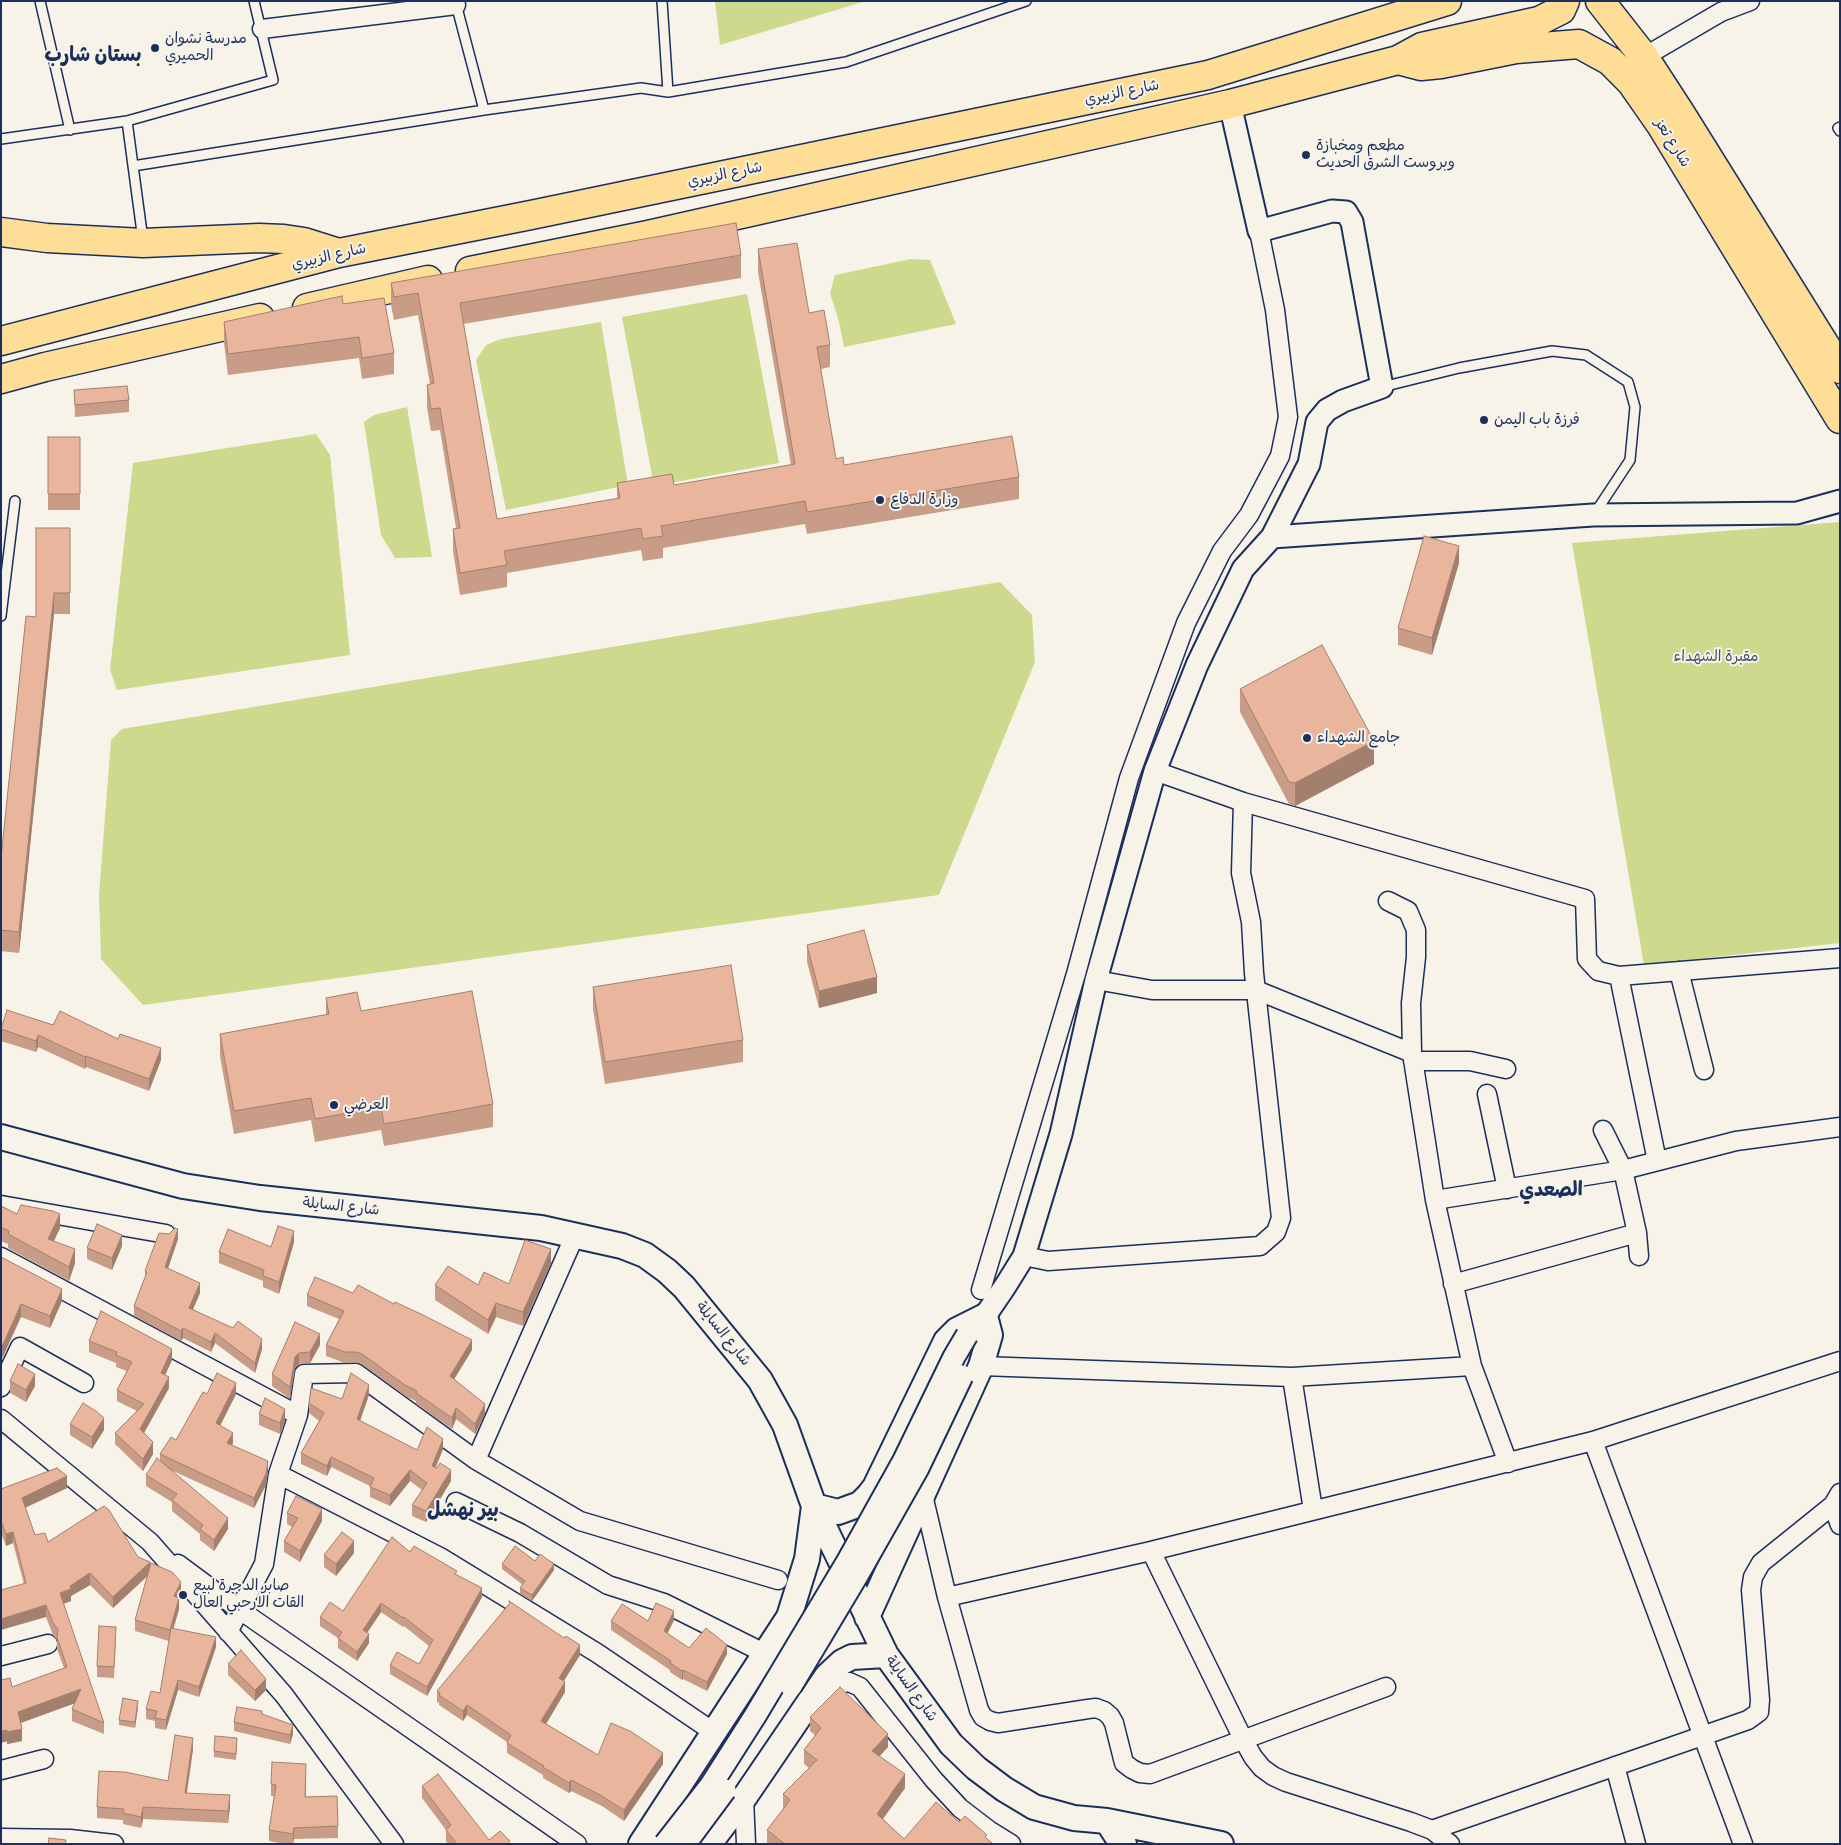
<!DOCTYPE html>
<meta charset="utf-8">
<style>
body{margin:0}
#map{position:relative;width:1841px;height:1845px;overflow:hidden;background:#f7f3e8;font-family:Itim,sans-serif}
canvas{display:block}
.frame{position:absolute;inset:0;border:2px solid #1b2f5e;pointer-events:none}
</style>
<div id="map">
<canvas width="1841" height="1845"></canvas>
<div class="frame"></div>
</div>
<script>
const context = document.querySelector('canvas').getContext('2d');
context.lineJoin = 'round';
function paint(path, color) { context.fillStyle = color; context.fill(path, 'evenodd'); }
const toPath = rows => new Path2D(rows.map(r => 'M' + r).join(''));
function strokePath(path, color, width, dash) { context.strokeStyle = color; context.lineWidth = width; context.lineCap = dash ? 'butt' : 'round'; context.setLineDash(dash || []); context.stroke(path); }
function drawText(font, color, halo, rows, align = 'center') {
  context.font = font + ' Itim,"Playpen Sans Arabic",sans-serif'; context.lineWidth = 4; context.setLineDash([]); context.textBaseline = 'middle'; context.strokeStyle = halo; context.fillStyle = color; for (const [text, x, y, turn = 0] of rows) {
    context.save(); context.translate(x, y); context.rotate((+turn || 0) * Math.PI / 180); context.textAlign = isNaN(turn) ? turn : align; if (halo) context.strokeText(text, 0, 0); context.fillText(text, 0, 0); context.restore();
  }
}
paint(toPath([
 [715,1,866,1,720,45],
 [911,259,930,260,956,324,844,347,839,322,830,293,835,275],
 [747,294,779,463,654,486,622,317],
 [601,322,628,485,506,510,476,360,486,345,501,339],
 [407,407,432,557,395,558,381,535,364,422,374,415],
 [316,434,330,455,350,655,117,690,110,670,133,463],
 [1840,522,1840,943,1644,965,1572,543],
 [1000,582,1032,615,1035,662,939,895,143,1005,101,959,99,895,111,740,122,729]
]), '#cdd98c');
const service = toPath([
 [40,1,70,130],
 [662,1,668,92],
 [456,4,484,110],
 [127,121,143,240],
 [1840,127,1838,128,1840,131],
 [1,139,127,121,273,80,254,1],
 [133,166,484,110,641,88,668,92,846,62,1026,1],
 [1382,387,1459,368,1552,351,1586,355,1628,382,1635,407,1630,460,1595,513],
 [1,616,15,501]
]);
const minor = toPath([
 [262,29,456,5],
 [1644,57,1721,12,1750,1],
 [1155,771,1243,802,1585,899,1587,959,1598,971,1619,976,1840,958],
 [1388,901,1408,911,1416,930,1416,957,1411,1003,1412,1053,1435,1200,1472,1366,1508,1463],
 [1679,971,1704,1070],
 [1619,976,1657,1161],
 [1096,980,1152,990,1256,990,1412,1053],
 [1413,1061,1470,1061,1506,1069],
 [1487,1094,1507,1189],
 [1603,1130,1623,1170,1637,1233,1639,1256],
 [1435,1200,1623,1170,1736,1141,1840,1127],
 [1,1205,166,1234],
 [1024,1256,1048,1261,1260,1246,1276,1232,1281,1218,1254,973,1251,922,1241,873,1243,802],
 [1,1257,298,1415],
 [1453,1284,1637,1233],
 [981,1290,1076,974,1129,778,1186,623,1222,551,1249,515,1280,456,1288,417,1275,310,1259,231],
 [981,1366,1292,1377,1472,1366],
 [1292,1377,1313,1510],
 [1,1387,20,1347,84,1383],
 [1,1419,150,1542,284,1695,394,1844],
 [1593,1441,1743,1844],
 [476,1460,575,1235],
 [278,1474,440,1557,597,1653,715,1733],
 [923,1495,947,1597,979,1710,983,1717,990,1721,998,1723,1088,1709,1096,1708,1104,1711,1110,1716,1114,1723,1124,1763,1132,1769,1140,1773,1150,1774,1386,1687],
 [456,1502,520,1533,608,1585,664,1603,766,1654],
 [1833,1505,1840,1525],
 [1151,1551,1243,1739,1253,1757,1262,1768,1273,1776,1286,1782,1411,1822,1432,1830,1450,1844],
 [178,1564,240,1610,577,1844],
 [947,1597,1151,1551,1593,1441,1840,1361],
 [228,1632,264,1564,278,1474,298,1415,304,1374,356,1373,476,1460,580,1521,778,1580],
 [1,1656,48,1644],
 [812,1701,821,1699,843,1683,849,1682,860,1687,934,1780,960,1808,990,1831,1011,1844],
 [1615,1766,1636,1844],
 [1,1770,44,1759],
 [744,1798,746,1844],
 [1432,1830,1748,1720,1759,1712,1760,1700,1751,1590,1753,1577,1761,1563,1833,1505,1840,1493],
 [1,1838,70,1839,114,1844]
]);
const tertiary = toPath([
 [1230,104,1259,231,1332,211,1346,212,1352,222,1382,387,1343,401,1327,410,1317,422,1309,464,1272,537],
 [973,1328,985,1316,1006,1285,1024,1256,1061,1134,1096,980,1155,771,1197,665,1243,569,1272,537,1593,515,1797,513,1840,501]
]);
const secondary = toPath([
 [1,1137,183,1186,260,1198,541,1228,622,1246,645,1255,667,1271,684,1287,760,1380,785,1425,814,1506,886,1655,951,1744,976,1768,1004,1789,1034,1807,1074,1818,1107,1821,1221,1844],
 [814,1506,838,1512,860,1504,868,1496,875,1487,946,1341,957,1330,985,1316,990,1335,981,1366,867,1617],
 [1107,1821,1120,1841,1124,1844],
 [641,1844,789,1617,807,1559,814,1506],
 [709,1844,744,1798,827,1676,842,1662,852,1657,886,1655]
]);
const primary = toPath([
 [1600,1,1644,57,1681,114,1840,369],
 [1398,60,1421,66,1441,64,1516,49,1579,44,1610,61,1631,82,1661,125,1840,419],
 [1,232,47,238,143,243,259,238,284,239,304,242,339,253],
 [470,271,648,235,1230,104,1398,60,1422,47,1539,21,1561,10,1565,1],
 [307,308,428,280],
 [1,341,339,253,531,215,1208,75,1447,1],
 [1,379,45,367,260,318]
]);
strokePath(service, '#1b2f5e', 12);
strokePath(minor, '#1b2f5e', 21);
strokePath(tertiary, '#1b2f5e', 25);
strokePath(secondary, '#1b2f5e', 28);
strokePath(primary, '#1b2f5e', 31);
strokePath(service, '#f7f3e8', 9);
strokePath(minor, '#f7f3e8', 18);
strokePath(tertiary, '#f7f3e8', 21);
strokePath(secondary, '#f7f3e8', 24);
strokePath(primary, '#fedd96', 28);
const tertiaryBridge = toPath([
 [791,1686,858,1574,918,1468,962,1376],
 [665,1844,711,1785,755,1716,846,1564,904,1460,954,1357,967,1335],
 [685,1844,725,1790]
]);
strokePath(tertiaryBridge, '#1b2f5e', 25, []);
strokePath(tertiaryBridge, '#f7f3e8', 21);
paint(toPath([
 [758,249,809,313,830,345,830,367,821,369,836,459,844,465,1019,477,1019,499,807,534,805,524,663,548,663,558,643,561,641,550,507,573,507,587,460,595,453,551,453,529,456,528,440,430,431,431,427,407,427,385,430,384,418,315,394,320,391,305,391,283,741,255,741,278,463,324,497,519,617,499,617,483,674,485,791,465,758,272],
 [343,304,394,353,394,374,362,379,359,358,228,375,224,343,224,322],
 [74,390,129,400,129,412,75,417],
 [48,437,80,437,80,510,48,510],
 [70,528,70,614,54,614,19,953,1,951,1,858,36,617],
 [1459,563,1432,655,1398,645,1398,628],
 [1240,689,1374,764,1295,806,1289,804,1240,712],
 [807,945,877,993,819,1008,807,962],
 [593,987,743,1040,743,1062,605,1084,593,1009],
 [326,998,361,1011,493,1104,493,1127,384,1146,381,1130,315,1142,311,1120,234,1134,220,1056,220,1034,326,1015],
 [1,1028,161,1060,149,1091,86,1067,85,1069,38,1047,36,1052,1,1041],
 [1,1206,17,1214,60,1228,53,1241,75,1263,69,1281,8,1248,8,1244,1,1241],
 [178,1239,168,1268,200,1293,193,1309,262,1349,255,1373,215,1343,211,1352,183,1338,181,1341,134,1316,134,1306,145,1278,145,1271],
 [294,1242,279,1294,263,1287,263,1281,219,1263,219,1252,271,1247],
 [122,1246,112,1270,87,1259,87,1248],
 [1,1257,62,1301,50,1328,21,1317],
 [551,1263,523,1326,496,1317,488,1334,435,1300,435,1285,478,1285,509,1284],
 [307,1295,472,1350,454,1379,485,1414,475,1434,456,1419,452,1429,416,1404,416,1401,405,1396,362,1364,356,1362,345,1363,326,1356,326,1345,339,1319,307,1306],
 [295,1322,320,1345,310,1363,299,1364,295,1368,290,1399,272,1386,272,1374],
 [89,1341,172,1360,165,1375,169,1388,144,1433,153,1454,143,1471,115,1444,115,1433,137,1411,117,1401,117,1390,127,1371,116,1367,116,1363,89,1352],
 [10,1381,35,1386,26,1402,10,1393],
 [207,1394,236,1394,220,1425,233,1443,232,1445,268,1472,266,1485,254,1508,173,1471,228,1529,214,1551,200,1540,200,1534,172,1511,172,1502,146,1486,146,1475,160,1460,160,1454,176,1440],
 [369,1395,360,1421,417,1450,443,1449,436,1467,451,1481,426,1522,412,1516,412,1505,422,1490,410,1481,390,1506,370,1497,370,1486,331,1467,327,1476,301,1464,301,1453,319,1421,309,1413,309,1403],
 [259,1414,285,1420,280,1434,259,1425],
 [70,1424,104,1430,92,1449,70,1435],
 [67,1488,25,1508,35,1535,48,1542,138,1557,150,1568,181,1593,179,1598,179,1609,173,1629,216,1647,199,1697,178,1690,166,1730,155,1728,155,1721,146,1719,146,1709,160,1693,169,1641,135,1631,135,1620,148,1576,113,1608,90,1585,71,1596,71,1601,63,1604,104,1723,104,1734,72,1721,72,1709,75,1703,20,1723,22,1741,7,1744,7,1741,1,1743,1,1680,12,1687,64,1668,57,1649,57,1640,53,1635,46,1617,24,1584,13,1543,6,1546,1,1533,1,1489],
 [287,1513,322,1521,300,1562,284,1552,284,1541,292,1527,287,1524],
 [410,1552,457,1575,482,1597,427,1696,390,1674,390,1665,419,1664,429,1646,404,1626,403,1627,381,1612,367,1633,369,1643,357,1661,338,1648,338,1638,320,1626,320,1617,343,1611],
 [354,1553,336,1576,324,1567,324,1555],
 [535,1561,554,1570,532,1601,520,1594,520,1588,523,1585,502,1569,502,1564],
 [509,1601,580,1655,564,1681,565,1692,546,1724,598,1755,663,1764,624,1821,602,1806,571,1791,569,1793,543,1778,543,1775,507,1753,507,1742,467,1715,463,1721,439,1705,439,1703,437,1702,437,1691,509,1604],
 [674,1620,667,1634,689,1648,727,1654,707,1691,683,1679,682,1680,670,1672,670,1670,611,1630,611,1621],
 [116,1638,114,1678,97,1677,97,1666],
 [228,1664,266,1690,255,1701,228,1675],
 [138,1707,135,1728,119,1725,119,1720],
 [262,1714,293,1734,290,1744,234,1731,234,1722],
 [810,1717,888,1747,880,1756,905,1788,883,1819,904,1839,959,1822,987,1839,993,1844,767,1844,767,1830,784,1808,783,1807,783,1794,809,1768,804,1764,804,1750,815,1735,810,1731],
 [237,1744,236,1760,214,1757,214,1751],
 [193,1749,187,1793,230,1806,228,1823,143,1819,141,1828,123,1824,123,1820,97,1818,97,1807,168,1781],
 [306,1775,306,1797,338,1826,338,1838,294,1839,293,1844,285,1844,269,1841,269,1830,274,1796,271,1796,271,1784],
 [422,1786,489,1840,510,1844,448,1844,446,1841,446,1830,422,1798]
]), '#c89c87');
paint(toPath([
 [1459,546,1459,563,1432,655,1432,638],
 [54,593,54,614,19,953,19,932],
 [1374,741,1374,764,1295,806,1295,783],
 [877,977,877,993,819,1008,819,991],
 [38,1035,38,1047,36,1052,36,1041],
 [161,1048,161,1060,149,1091,149,1079],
 [86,1056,86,1067,85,1069,85,1057],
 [60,1214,60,1228,48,1254,48,1239],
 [178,1229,178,1239,165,1277,165,1267],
 [294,1231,294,1242,279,1294,279,1282],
 [122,1235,122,1246,112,1270,112,1258],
 [75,1249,75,1263,69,1281,69,1267],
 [551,1249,551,1263,523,1326,523,1312],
 [200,1283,200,1293,189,1318,189,1308],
 [62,1289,62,1301,50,1328,50,1316],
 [496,1303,496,1317,488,1334,488,1320],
 [21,1304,21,1317,1,1361,1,1349],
 [183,1328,183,1338,181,1341,181,1331],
 [215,1333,215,1343,211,1352,211,1342],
 [320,1334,320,1345,310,1363,310,1352],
 [262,1339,262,1349,255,1373,255,1363],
 [472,1340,472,1350,450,1386,450,1376],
 [172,1349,172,1360,161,1384,161,1373],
 [299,1353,299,1364,295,1368,290,1399,290,1387,295,1357],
 [35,1374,35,1386,26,1402,26,1390],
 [169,1377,169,1388,140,1440,140,1429],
 [236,1383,236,1394,216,1434,216,1423],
 [369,1385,369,1395,357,1429,357,1419],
 [485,1404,485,1414,475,1434,475,1424],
 [456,1408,456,1419,452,1429,452,1418],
 [285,1409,285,1420,280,1434,280,1423],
 [104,1418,104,1430,92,1449,92,1437],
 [233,1433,233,1443,227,1454,227,1443],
 [443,1439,443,1449,432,1476,432,1466],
 [153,1442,153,1454,143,1471,143,1459],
 [331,1457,331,1467,327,1476,327,1466],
 [268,1461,268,1472,266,1485,254,1508,254,1498],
 [410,1470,410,1481,390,1506,390,1495],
 [451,1470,451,1481,426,1522,426,1511],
 [67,1476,67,1488,22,1509,22,1498],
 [322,1509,322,1521,300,1562,300,1551],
 [228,1518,228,1529,214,1551,214,1540],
 [13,1532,13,1543,6,1546,6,1534],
 [354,1541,354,1553,336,1576,336,1564],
 [150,1562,150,1573,113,1608,113,1597],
 [554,1564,554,1570,532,1601,532,1595],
 [90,1573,90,1585,71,1596,71,1601,60,1605,60,1593,70,1586],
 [181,1582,181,1593,174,1607,174,1596],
 [482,1588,482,1597,427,1696,427,1687],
 [179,1598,179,1609,170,1641,170,1630],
 [381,1603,381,1612,363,1639,363,1630],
 [46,1605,46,1617,1,1630,1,1619],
 [674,1611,674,1620,664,1640,664,1631],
 [369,1634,369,1643,357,1661,357,1652],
 [216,1637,216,1647,199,1697,199,1687],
 [580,1645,580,1655,559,1688,559,1678],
 [727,1645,727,1654,707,1691,707,1682],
 [683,1670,683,1679,682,1680,682,1671],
 [266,1679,266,1690,255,1701,255,1690],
 [178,1680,178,1690,166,1730,166,1720],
 [565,1682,565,1692,541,1732,541,1721],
 [81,1689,81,1701,18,1724,18,1712],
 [138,1701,138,1707,135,1728,135,1722],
 [467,1705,467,1715,463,1721,463,1711],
 [293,1725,293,1734,290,1744,290,1735],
 [22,1729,22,1741,7,1744,7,1732],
 [7,1730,7,1741,1,1743,1,1731],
 [888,1734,888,1747,872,1764,872,1751],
 [193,1738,193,1749,185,1804,185,1793],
 [663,1753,663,1764,624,1821,624,1810],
 [905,1774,905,1788,877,1827,877,1814],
 [571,1780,571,1791,569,1793,569,1783],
 [230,1795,230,1806,228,1823,228,1811],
 [143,1807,143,1819,141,1828,141,1817],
 [294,1828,294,1839,293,1844,293,1834]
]), '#a37f6e');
const building = toPath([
 [736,223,741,255,460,303,497,519,620,498,617,483,672,474,674,485,795,464,758,249,797,243,809,313,824,310,830,345,817,347,836,459,843,457,844,465,1012,436,1019,477,807,512,805,501,661,526,663,536,643,539,641,528,504,551,507,565,460,573,453,529,460,528,440,408,431,409,427,385,434,383,418,293,394,297,391,283,736,223],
 [342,296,343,304,384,298,394,353,362,358,359,337,228,354,224,322,342,296],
 [127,386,129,400,75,405,74,390,127,386],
 [48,437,80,437,80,494,48,494,48,437],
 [36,528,70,528,70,593,54,593,19,932,1,930,1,858,26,616,36,617,36,528],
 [1424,536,1459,546,1432,638,1398,628,1424,536],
 [1322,645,1374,741,1295,783,1289,782,1240,689,1322,645],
 [864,930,877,977,819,991,807,945,864,930],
 [731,965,743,1040,605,1062,593,987,731,965],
 [472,991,493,1104,384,1124,381,1107,315,1119,311,1098,234,1111,220,1034,329,1014,326,998,357,992,361,1011,472,991],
 [7,1010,53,1025,60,1011,118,1039,120,1034,161,1048,149,1079,86,1056,85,1057,38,1035,36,1041,1,1029,7,1010],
 [21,1205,53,1211,60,1214,48,1239,75,1249,69,1267,8,1234,9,1231,1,1227,1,1206,17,1214,21,1205],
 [97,1224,122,1235,112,1258,87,1248,97,1224],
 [278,1226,294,1231,279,1282,263,1276,264,1270,219,1252,228,1229,271,1247,278,1226],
 [175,1228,178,1229,165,1267,200,1283,189,1308,233,1328,238,1321,262,1339,255,1363,215,1333,211,1342,183,1328,181,1331,134,1306,147,1272,145,1271,159,1233,169,1234,175,1228],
 [525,1240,551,1249,523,1312,496,1303,488,1320,435,1285,448,1266,478,1285,484,1272,509,1284,525,1240],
 [1,1257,62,1289,50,1316,21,1304,1,1349,1,1257],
 [315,1277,353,1293,358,1285,394,1304,395,1302,423,1315,472,1340,450,1376,485,1404,475,1424,456,1408,452,1418,416,1393,417,1391,405,1385,362,1354,356,1352,345,1352,326,1345,344,1311,307,1295,315,1277],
 [101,1311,172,1349,161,1373,169,1377,140,1429,153,1442,143,1459,115,1433,144,1404,117,1390,132,1362,116,1355,117,1352,89,1341,101,1311],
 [295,1322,320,1334,310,1352,299,1353,295,1357,290,1387,272,1374,295,1322],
 [18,1364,35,1374,26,1390,10,1381,18,1364],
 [217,1373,236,1383,216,1423,233,1433,227,1443,268,1461,266,1474,254,1498,160,1454,171,1437,176,1440,203,1392,207,1394,217,1373],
 [351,1373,369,1385,357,1419,417,1450,427,1427,443,1439,432,1466,437,1468,440,1463,451,1470,426,1511,412,1505,427,1483,410,1470,390,1495,370,1487,374,1478,331,1457,327,1466,301,1453,324,1413,309,1403,311,1388,342,1399,351,1373],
 [265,1398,285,1409,280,1423,259,1414,265,1398],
 [83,1403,96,1411,104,1418,92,1437,70,1424,83,1403],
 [157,1458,228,1518,214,1540,200,1529,203,1525,172,1500,177,1494,146,1475,157,1458],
 [57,1468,67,1476,22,1498,35,1535,45,1533,48,1542,104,1506,109,1510,138,1557,150,1562,113,1597,90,1573,70,1586,71,1589,60,1593,104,1723,72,1709,81,1689,18,1712,22,1729,7,1732,7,1730,1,1731,1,1680,10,1678,12,1687,67,1667,57,1637,58,1629,53,1623,46,1605,1,1619,1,1590,26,1583,13,1532,6,1534,1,1521,1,1489,57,1468],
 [296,1496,322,1509,300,1551,284,1541,298,1518,287,1513,296,1496],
 [342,1532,354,1541,336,1564,324,1555,342,1532],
 [392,1537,410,1552,414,1546,457,1571,455,1574,482,1588,427,1687,390,1665,397,1652,419,1664,433,1640,404,1617,403,1618,381,1603,363,1630,369,1634,357,1652,338,1638,342,1632,320,1617,330,1602,343,1611,392,1537],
 [515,1546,535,1561,540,1554,554,1564,532,1595,520,1588,525,1581,502,1564,515,1546],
 [151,1563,172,1572,181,1582,174,1596,179,1598,170,1630,135,1620,151,1563],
 [509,1601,564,1638,566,1636,580,1645,559,1678,565,1682,541,1721,598,1755,611,1723,630,1731,663,1753,624,1810,602,1796,571,1780,569,1783,543,1767,544,1766,507,1743,511,1735,467,1705,463,1711,439,1695,440,1693,437,1691,510,1603,509,1601],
 [656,1603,674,1611,664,1631,689,1648,706,1628,727,1645,707,1682,683,1670,682,1671,670,1663,671,1661,611,1621,622,1604,648,1621,656,1603],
 [99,1626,116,1627,114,1667,97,1666,99,1626],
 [171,1628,216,1637,199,1687,178,1680,166,1720,155,1718,157,1711,146,1709,151,1691,160,1693,171,1628],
 [241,1650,266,1679,255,1690,228,1664,241,1650],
 [840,1687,888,1734,872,1751,905,1774,877,1814,904,1839,936,1802,959,1822,965,1816,987,1835,985,1837,993,1844,785,1844,767,1830,790,1800,783,1794,817,1760,804,1750,821,1728,810,1717,840,1687],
 [123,1698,138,1701,135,1722,119,1720,123,1698],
 [237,1707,262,1711,262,1714,293,1725,290,1735,234,1722,237,1707],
 [175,1735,193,1738,185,1793,230,1795,228,1811,143,1807,141,1817,123,1813,124,1809,97,1807,99,1771,125,1772,168,1781,175,1735],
 [215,1736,237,1738,236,1754,214,1751,215,1736],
 [272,1762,306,1764,305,1797,337,1796,338,1826,294,1828,293,1834,269,1830,276,1785,271,1784,272,1762],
 [438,1774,489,1840,500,1831,510,1841,507,1844,457,1844,446,1830,451,1825,422,1786,438,1774],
 [49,1838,66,1840,65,1844,48,1844,49,1838]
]);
paint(building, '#e9b59d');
strokePath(building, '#a37f6e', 1);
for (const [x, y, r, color] of [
 [155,48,5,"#1b2f5e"],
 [1306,155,5,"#1b2f5e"],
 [1484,420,5,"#1b2f5e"],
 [880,500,5,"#1b2f5e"],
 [1307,738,5,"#1b2f5e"],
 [334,1105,5,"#1b2f5e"],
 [183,1595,5,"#1b2f5e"]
]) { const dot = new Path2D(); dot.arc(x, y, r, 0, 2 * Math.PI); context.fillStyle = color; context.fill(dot); strokePath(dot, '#f7f3e8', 2); }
drawText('15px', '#1b2f5e', '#f7f3e8', [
 ["مدرسة نشوان",165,39],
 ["الحميري",165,56],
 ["مطعم ومخبازة",1316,146],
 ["وبروست الشرق الحديث",1316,163],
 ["فرزة باب اليمن",1494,420],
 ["وزارة الدفاع",890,500],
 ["جامع الشهداء",1317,738],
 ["العرضي",344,1105],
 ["صابر الدجرة لبيع",193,1586],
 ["القات الارحبي العال",193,1603]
], 'left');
drawText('15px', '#1b2f5e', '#f7f3e8', [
 ["شارع الزبيري",1122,93,-12],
 ["شارع تعز",1672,143,58],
 ["شارع الزبيري",725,175,-12],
 ["شارع الزبيري",329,257,-13],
 ["شارع السايلة",341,1207,6],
 ["شارع السايلة",723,1334,51],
 ["شارع السايلة",911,1689,54]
]);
drawText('15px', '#3f5167', '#f7f3e8', [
 ["مقبرة الشهداء",1716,657]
]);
drawText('bold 20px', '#1b2f5e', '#f7f3e8', [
 ["بستان شارب",93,56],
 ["الصعدي",1551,1191],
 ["بير نهشل",463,1511]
]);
</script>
